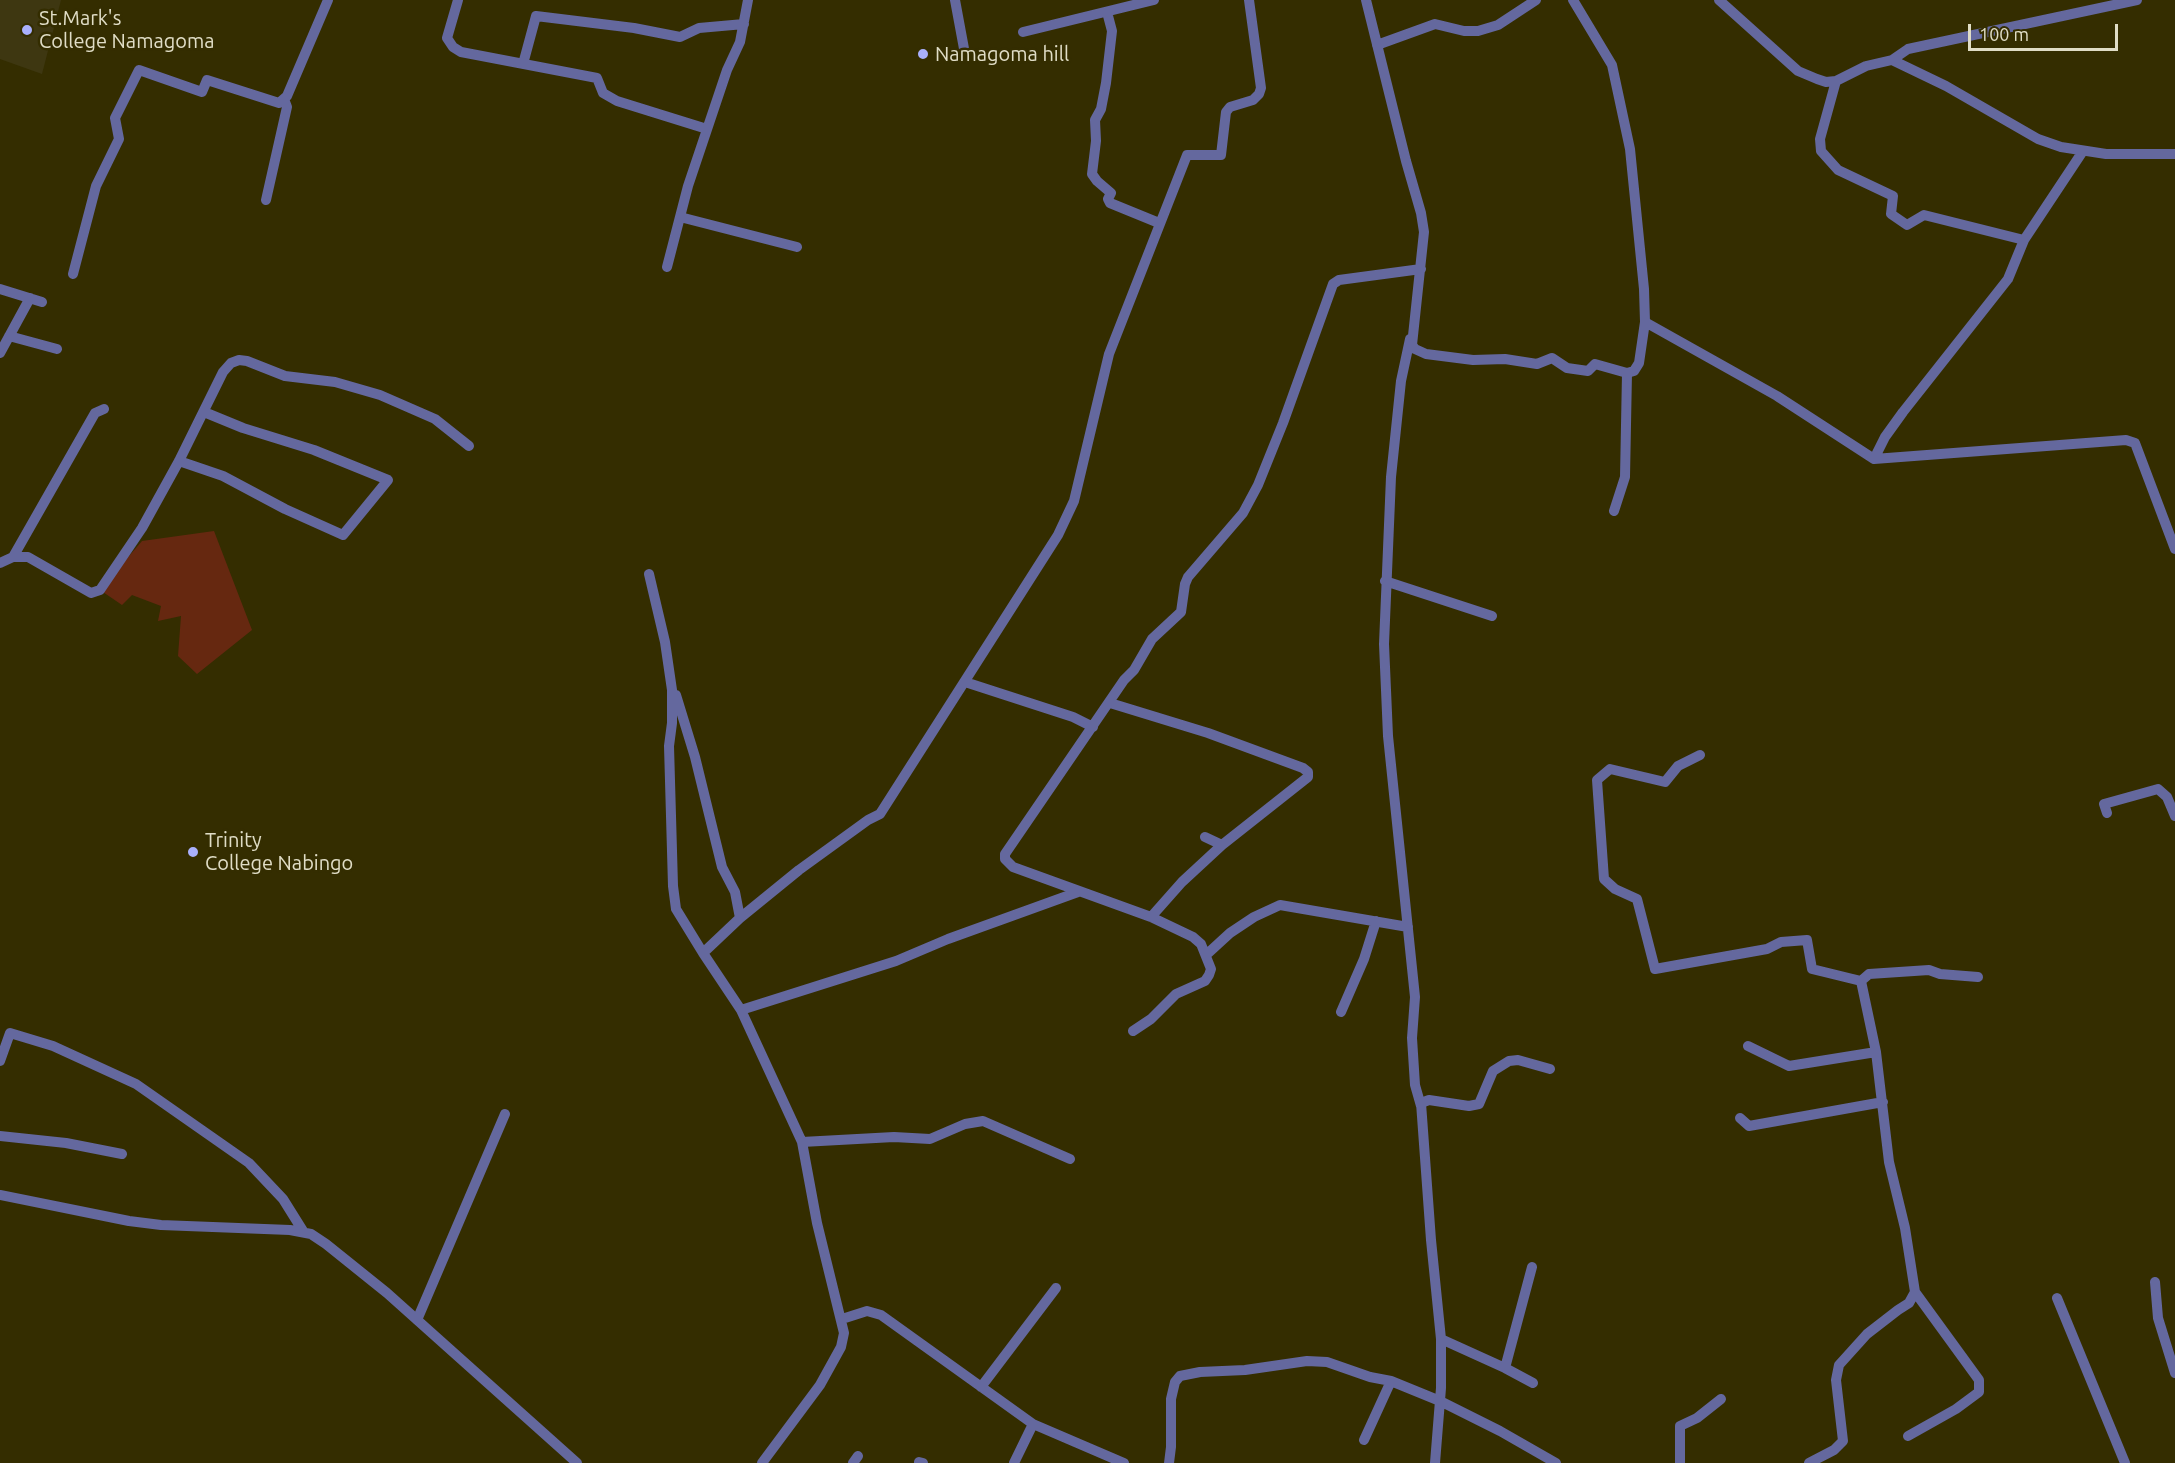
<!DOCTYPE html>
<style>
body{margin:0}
#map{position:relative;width:2175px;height:1463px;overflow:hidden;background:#342d00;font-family:Ubuntu,sans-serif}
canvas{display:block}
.scale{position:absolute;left:1968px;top:24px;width:150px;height:27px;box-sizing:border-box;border:3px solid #e0ddc6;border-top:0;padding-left:8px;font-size:18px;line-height:21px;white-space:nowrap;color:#e0ddc6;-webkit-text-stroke:4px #342d00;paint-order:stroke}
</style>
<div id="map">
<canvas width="2175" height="1463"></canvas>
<div class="scale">100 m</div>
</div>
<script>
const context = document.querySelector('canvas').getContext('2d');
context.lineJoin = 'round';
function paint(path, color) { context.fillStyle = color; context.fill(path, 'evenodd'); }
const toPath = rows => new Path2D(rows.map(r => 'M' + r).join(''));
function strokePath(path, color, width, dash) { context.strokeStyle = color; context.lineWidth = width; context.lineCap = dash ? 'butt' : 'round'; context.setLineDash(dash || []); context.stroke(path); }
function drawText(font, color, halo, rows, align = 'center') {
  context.font = font + ' Ubuntu,sans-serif'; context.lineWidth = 5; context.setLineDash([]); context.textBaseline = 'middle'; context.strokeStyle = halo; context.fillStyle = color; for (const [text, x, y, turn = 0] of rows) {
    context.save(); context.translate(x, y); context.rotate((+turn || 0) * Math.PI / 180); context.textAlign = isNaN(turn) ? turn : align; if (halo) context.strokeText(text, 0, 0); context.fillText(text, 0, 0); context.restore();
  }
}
paint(toPath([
 [0,0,61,0,42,74,0,59]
]), '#3e3711');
paint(toPath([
 [214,531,252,630,197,674,178,656,181,616,158,621,161,606,132,595,122,605,100,590,142,541]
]), '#662810');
strokePath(toPath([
 [458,0,447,38,453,47,461,52,597,78,603,93,617,101,707,129],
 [955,0,965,54],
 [1366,0,1406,161,1421,213,1424,232,1412,345,1415,349,1426,354,1473,360,1505,359,1537,364,1552,358,1567,368,1588,371,1595,364,1627,373,1634,371,1639,363,1645,322,1644,289,1630,149,1612,65,1573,0],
 [1719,0,1798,71,1817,79,1826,82,1836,81,1866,66,1892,60,1946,86,2038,139,2061,147,2106,154,2175,154],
 [1107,12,1112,31,1106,83,1101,109,1095,120,1096,141,1092,174,1097,181,1111,193,1108,199,1110,203,1159,223],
 [1023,32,1154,0],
 [1377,45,1435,24,1464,31,1478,31,1498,25,1536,0],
 [1892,60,1908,49,2137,0],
 [523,64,536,16,634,28,680,37,699,28,744,24],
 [1836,81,1820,139,1821,151,1838,170,1893,196,1891,214,1907,225,1924,215,2024,240],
 [266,200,287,107,284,99],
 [680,217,797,247],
 [667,267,688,186,727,70,740,42,748,0],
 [73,274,96,186,119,139,115,118,139,70,202,92,207,80,279,103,287,96,328,0],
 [0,289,42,302],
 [1645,322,1777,396,1874,459,2126,440,2135,443,2175,549],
 [9,336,57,349],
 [1410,339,1401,381,1391,477,1384,644,1388,736,1415,997,1412,1038,1415,1085,1421,1106],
 [0,353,30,298],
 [1874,459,1885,437,1903,412,2008,279,2024,240,2083,151],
 [179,461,223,476,285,509,343,535,388,480,314,450,243,428,204,412],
 [1614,511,1625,477,1627,373],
 [13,557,95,413,104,409],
 [0,563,13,557,28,557,91,593,100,590,142,528,179,461,223,372,231,363,239,360,247,361,285,376,335,382,380,395,435,419,469,446],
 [649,574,665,642,672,690,672,723,669,746,673,886,676,909,703,953,741,1010,802,1142,817,1223,844,1333,841,1347,820,1385,762,1463],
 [1385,581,1492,616],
 [965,682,1073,717,1093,727],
 [676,695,695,757,722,867,735,892,740,918],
 [1110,703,1208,733,1303,768,1308,772,1308,777,1222,845,1182,882,1151,917],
 [1700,755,1678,766,1665,782,1610,769,1597,780,1604,879,1615,889,1637,899,1655,969,1767,949,1781,942,1807,940,1812,969,1861,981],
 [2107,813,2104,804,2158,789,2167,797,2175,816],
 [1205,837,1222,845],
 [703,953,740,918,799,870,868,820,880,814,1058,535,1074,501,1109,354,1187,155,1221,155,1226,112,1230,107,1253,100,1259,94,1261,88,1249,0],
 [1206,955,1230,933,1254,917,1280,905,1408,927],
 [741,1010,896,961,948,939,1078,892],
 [1341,1012,1364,959,1376,921],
 [1133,1031,1151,1019,1176,994,1205,981,1209,975,1211,969,1201,944,1193,937,1151,917,1013,867,1005,859,1005,854,1124,680,1134,670,1152,639,1181,612,1185,584,1188,577,1243,513,1258,485,1283,423,1333,284,1339,280,1421,269],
 [1748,1046,1789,1066,1876,1052],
 [0,1061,10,1033,53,1046,136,1084,249,1163,283,1199,303,1231],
 [1740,1118,1749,1126,1883,1102],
 [0,1136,66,1143,122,1154],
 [802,1142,894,1137,930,1139,965,1124,983,1121,1070,1159],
 [0,1195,129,1221,161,1225,290,1230,311,1234,326,1244,387,1293,577,1463],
 [2155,1282,2158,1318,2175,1373],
 [2057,1298,2125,1463],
 [842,1319,867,1311,881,1315,1033,1424,1124,1463],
 [417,1320,505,1114],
 [1441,1339,1431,1240,1421,1103,1429,1100,1469,1106,1479,1104,1493,1071,1509,1061,1518,1060,1550,1069],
 [1505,1368,1532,1267],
 [981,1387,1056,1288],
 [1908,1436,1956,1409,1979,1392,1979,1380,1915,1292],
 [1364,1440,1391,1381],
 [919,1462,923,1463],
 [853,1463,858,1456],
 [1014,1463,1033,1424],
 [1169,1463,1171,1447,1171,1399,1175,1382,1180,1376,1200,1372,1245,1370,1307,1361,1327,1362,1370,1377,1391,1381,1440,1401,1500,1431,1556,1463],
 [1435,1463,1441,1388,1441,1339,1505,1368,1533,1383],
 [1680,1463,1680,1426,1697,1418,1721,1399],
 [1809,1463,1834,1450,1843,1441,1836,1380,1839,1365,1867,1334,1898,1310,1909,1303,1915,1292,1905,1228,1889,1162,1876,1052,1861,981,1869,974,1929,970,1940,974,1978,977]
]), '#64689e', 10);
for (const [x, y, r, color] of [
 [27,30,6,"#a9b0fc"],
 [923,54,6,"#a9b0fc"],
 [193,852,6,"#a9b0fc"]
]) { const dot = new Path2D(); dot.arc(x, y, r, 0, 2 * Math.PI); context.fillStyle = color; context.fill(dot); strokePath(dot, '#342d00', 2); }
drawText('20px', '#e0ddc6', '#342d00', [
 ["St.Mark's",39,18],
 ["College Namagoma",39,41],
 ["Namagoma hill",935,54],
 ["Trinity",205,840],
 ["College Nabingo",205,863]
], 'left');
</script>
